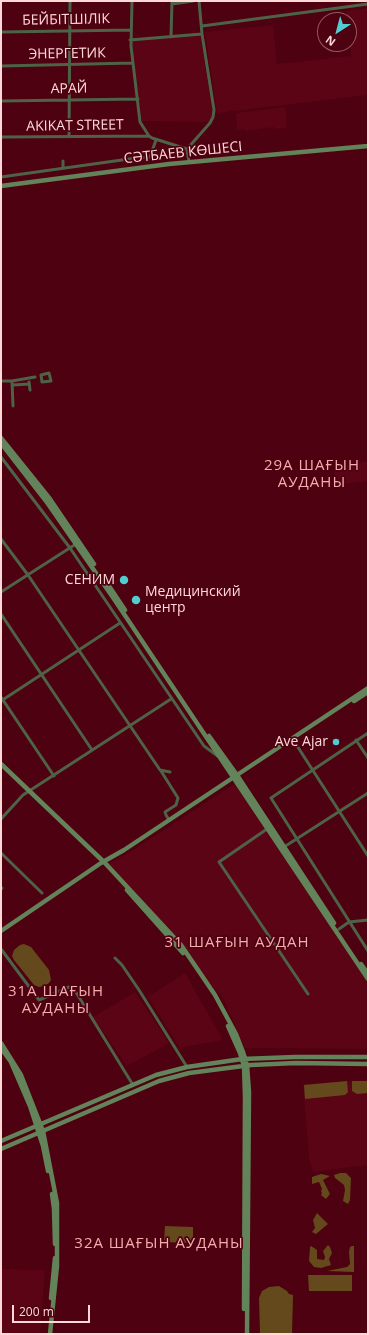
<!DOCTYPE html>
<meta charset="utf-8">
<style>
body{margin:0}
#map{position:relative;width:369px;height:1335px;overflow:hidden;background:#4e0110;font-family:"Open Sans",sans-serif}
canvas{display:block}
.frame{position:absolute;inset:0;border:2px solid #ffd9d8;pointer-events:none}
.north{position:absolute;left:317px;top:12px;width:40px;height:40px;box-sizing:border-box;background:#4e0110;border:1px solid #955760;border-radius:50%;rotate:216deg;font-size:11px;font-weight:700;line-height:16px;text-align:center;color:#ffd9d8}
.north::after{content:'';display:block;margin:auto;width:14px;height:18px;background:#51ccd1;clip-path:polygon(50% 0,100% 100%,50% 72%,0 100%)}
.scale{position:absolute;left:12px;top:1305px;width:78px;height:18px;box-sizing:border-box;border:2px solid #ffd9d8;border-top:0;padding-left:5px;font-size:12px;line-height:14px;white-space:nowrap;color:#ffd9d8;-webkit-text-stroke:3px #4e0110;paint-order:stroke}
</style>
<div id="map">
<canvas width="369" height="1335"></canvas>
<div class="frame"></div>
<div class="north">N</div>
<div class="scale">200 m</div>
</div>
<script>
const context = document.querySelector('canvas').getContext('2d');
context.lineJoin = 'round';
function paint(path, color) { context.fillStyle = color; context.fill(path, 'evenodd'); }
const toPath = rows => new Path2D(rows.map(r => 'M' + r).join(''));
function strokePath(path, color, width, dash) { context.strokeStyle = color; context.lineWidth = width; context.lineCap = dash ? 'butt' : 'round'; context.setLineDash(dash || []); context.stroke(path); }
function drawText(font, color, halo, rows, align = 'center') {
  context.font = font + ' "Open Sans",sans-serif'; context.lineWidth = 3.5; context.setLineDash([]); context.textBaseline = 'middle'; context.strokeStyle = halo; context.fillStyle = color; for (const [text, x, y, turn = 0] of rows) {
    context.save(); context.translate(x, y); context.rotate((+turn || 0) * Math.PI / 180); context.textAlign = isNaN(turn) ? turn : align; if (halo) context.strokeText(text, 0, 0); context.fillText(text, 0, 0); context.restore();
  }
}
paint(toPath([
 [368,8,368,95,217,113,205,32,273,25,277,64,351,56,349,20,347,20,346,11],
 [200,34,212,110,211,117,209,122,142,121,132,41],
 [285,107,287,128,274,129,274,127,245,131,245,129,237,130,236,113],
 [368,461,368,481,335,485,334,467],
 [236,783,368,983,368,1049,245,1048,223,998,104,866,130,852],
 [185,973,223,1040,180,1048,148,997],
 [135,992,169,1043,127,1066,93,1017],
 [368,1080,368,1165,313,1172,309,1157,303,1084],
 [1,1269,45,1270,40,1334,1,1334]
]), '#5b0415');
paint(toPath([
 [24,944,31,947,49,970,51,980,49,983,44,986,39,987,34,985,14,960,12,956,14,950,20,945],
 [347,1081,348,1092,345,1095,305,1099,304,1085],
 [352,1081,368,1081,368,1093,357,1094,352,1091],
 [340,1173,346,1173,351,1178,350,1200,348,1204,343,1201,345,1190,344,1185,335,1178,334,1175],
 [321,1174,330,1176,323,1180,330,1194,326,1199,321,1195,322,1193,321,1191,322,1189,319,1182,312,1184,312,1177],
 [317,1213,328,1224,316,1234,312,1232,315,1228,313,1220],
 [165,1226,193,1227,193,1243,164,1242],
 [328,1245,330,1247,332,1253,329,1259,331,1265,321,1268,314,1267,309,1261,310,1247,311,1246,317,1250,317,1259,324,1260,325,1257,323,1251],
 [352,1246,354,1246,354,1272,327,1271,347,1267,350,1264,349,1252,350,1247],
 [308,1275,352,1275,352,1291,309,1291],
 [279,1286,287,1291,289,1294,293,1295,292,1334,260,1334,259,1298,262,1291,269,1287]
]), '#64491c');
strokePath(toPath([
 [132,1,131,46,140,122,149,136,152,138,187,149],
 [172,4,193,1],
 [202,26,368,4],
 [1,32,131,30],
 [171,37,172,1],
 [130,40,202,34],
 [1,66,133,63],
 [1,101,138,99],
 [1,137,149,136],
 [69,137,70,1],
 [187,149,210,123,213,117,214,110,202,34,199,1],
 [187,149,189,162],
 [63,161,63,168],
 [1,177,129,159,150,157,156,140],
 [49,373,51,381,42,382,41,375,49,373],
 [1,381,12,381,13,406],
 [12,381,35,377],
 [29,382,30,390],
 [13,385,29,384],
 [1,457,70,548,204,746,219,757],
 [1,539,28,575,160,770,170,772],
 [1,592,76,544],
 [1,614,92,750],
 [1,697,54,776],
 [1,701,120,623],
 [368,733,271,798,368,951],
 [292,738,368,856],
 [356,740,368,758],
 [161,771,178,798,176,805,165,812,166,815,169,820],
 [1,819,23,795,171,699],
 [267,829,219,862,308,994],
 [284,847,368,793],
 [1,853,42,893],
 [1,889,2,888],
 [339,929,349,922,368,920],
 [1,949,39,1000,69,987,74,989,133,1085],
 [115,958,122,965,139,990,187,1067]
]), '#4e6248', 3);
strokePath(toPath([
 [1,186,169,164,368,146],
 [1,438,50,499,94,564],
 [1,443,46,501,114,599,368,979],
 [107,583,125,610],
 [354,701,368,692],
 [209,736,237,775,334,923],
 [1,764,105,863,181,945,215,995,236,1034,243,1052,247,1065,249,1092,247,1334],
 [127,890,183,953],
 [1,931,101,863,124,850,368,688],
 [361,964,368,974],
 [228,1026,240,1053,244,1066,245,1097,244,1309],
 [1,1043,21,1075,43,1131,57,1203,57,1266,50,1334],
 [1,1048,11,1062,30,1106,43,1146,48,1171],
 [1,1141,156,1075,187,1067,242,1059,295,1057,368,1057],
 [1,1149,159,1081,189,1073,251,1065,296,1063,368,1064],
 [52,1194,54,1209,55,1244],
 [51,1298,55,1258]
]), '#63835a', 4.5);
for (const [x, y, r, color] of [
 [124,580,5,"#51ccd1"],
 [136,600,5,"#51ccd1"],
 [336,742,4,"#51ccd1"]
]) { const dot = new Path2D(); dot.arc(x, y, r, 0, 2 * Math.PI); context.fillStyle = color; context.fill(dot); strokePath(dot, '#4e0110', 1.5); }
drawText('14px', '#ffd9d8', '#4e0110', [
 ["БЕЙБІТШІЛІК",66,20,-1],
 ["ЭНЕРГЕТИК",67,54,-1],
 ["АРАЙ",69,89,-1],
 ["AKIKAT STREET",75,126,-1],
 ["СӘТБАЕВ КӨШЕСІ",183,153,-6]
]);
drawText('14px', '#ffd9d8', '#4e0110', [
 ["СЕНИМ",115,580],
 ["Медицинский",145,592,"left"],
 ["центр",145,608,"left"],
 ["Ave Ajar",328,742]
], 'right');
context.letterSpacing = '1px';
drawText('15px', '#f4acad', '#4e0110', [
 ["29А ШАҒЫН",312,466],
 ["АУДАНЫ",312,483],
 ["31 ШАҒЫН АУДАН",237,943],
 ["31А ШАҒЫН",56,992],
 ["АУДАНЫ",56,1009],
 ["32А ШАҒЫН АУДАНЫ",159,1244]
]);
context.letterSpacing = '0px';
</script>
